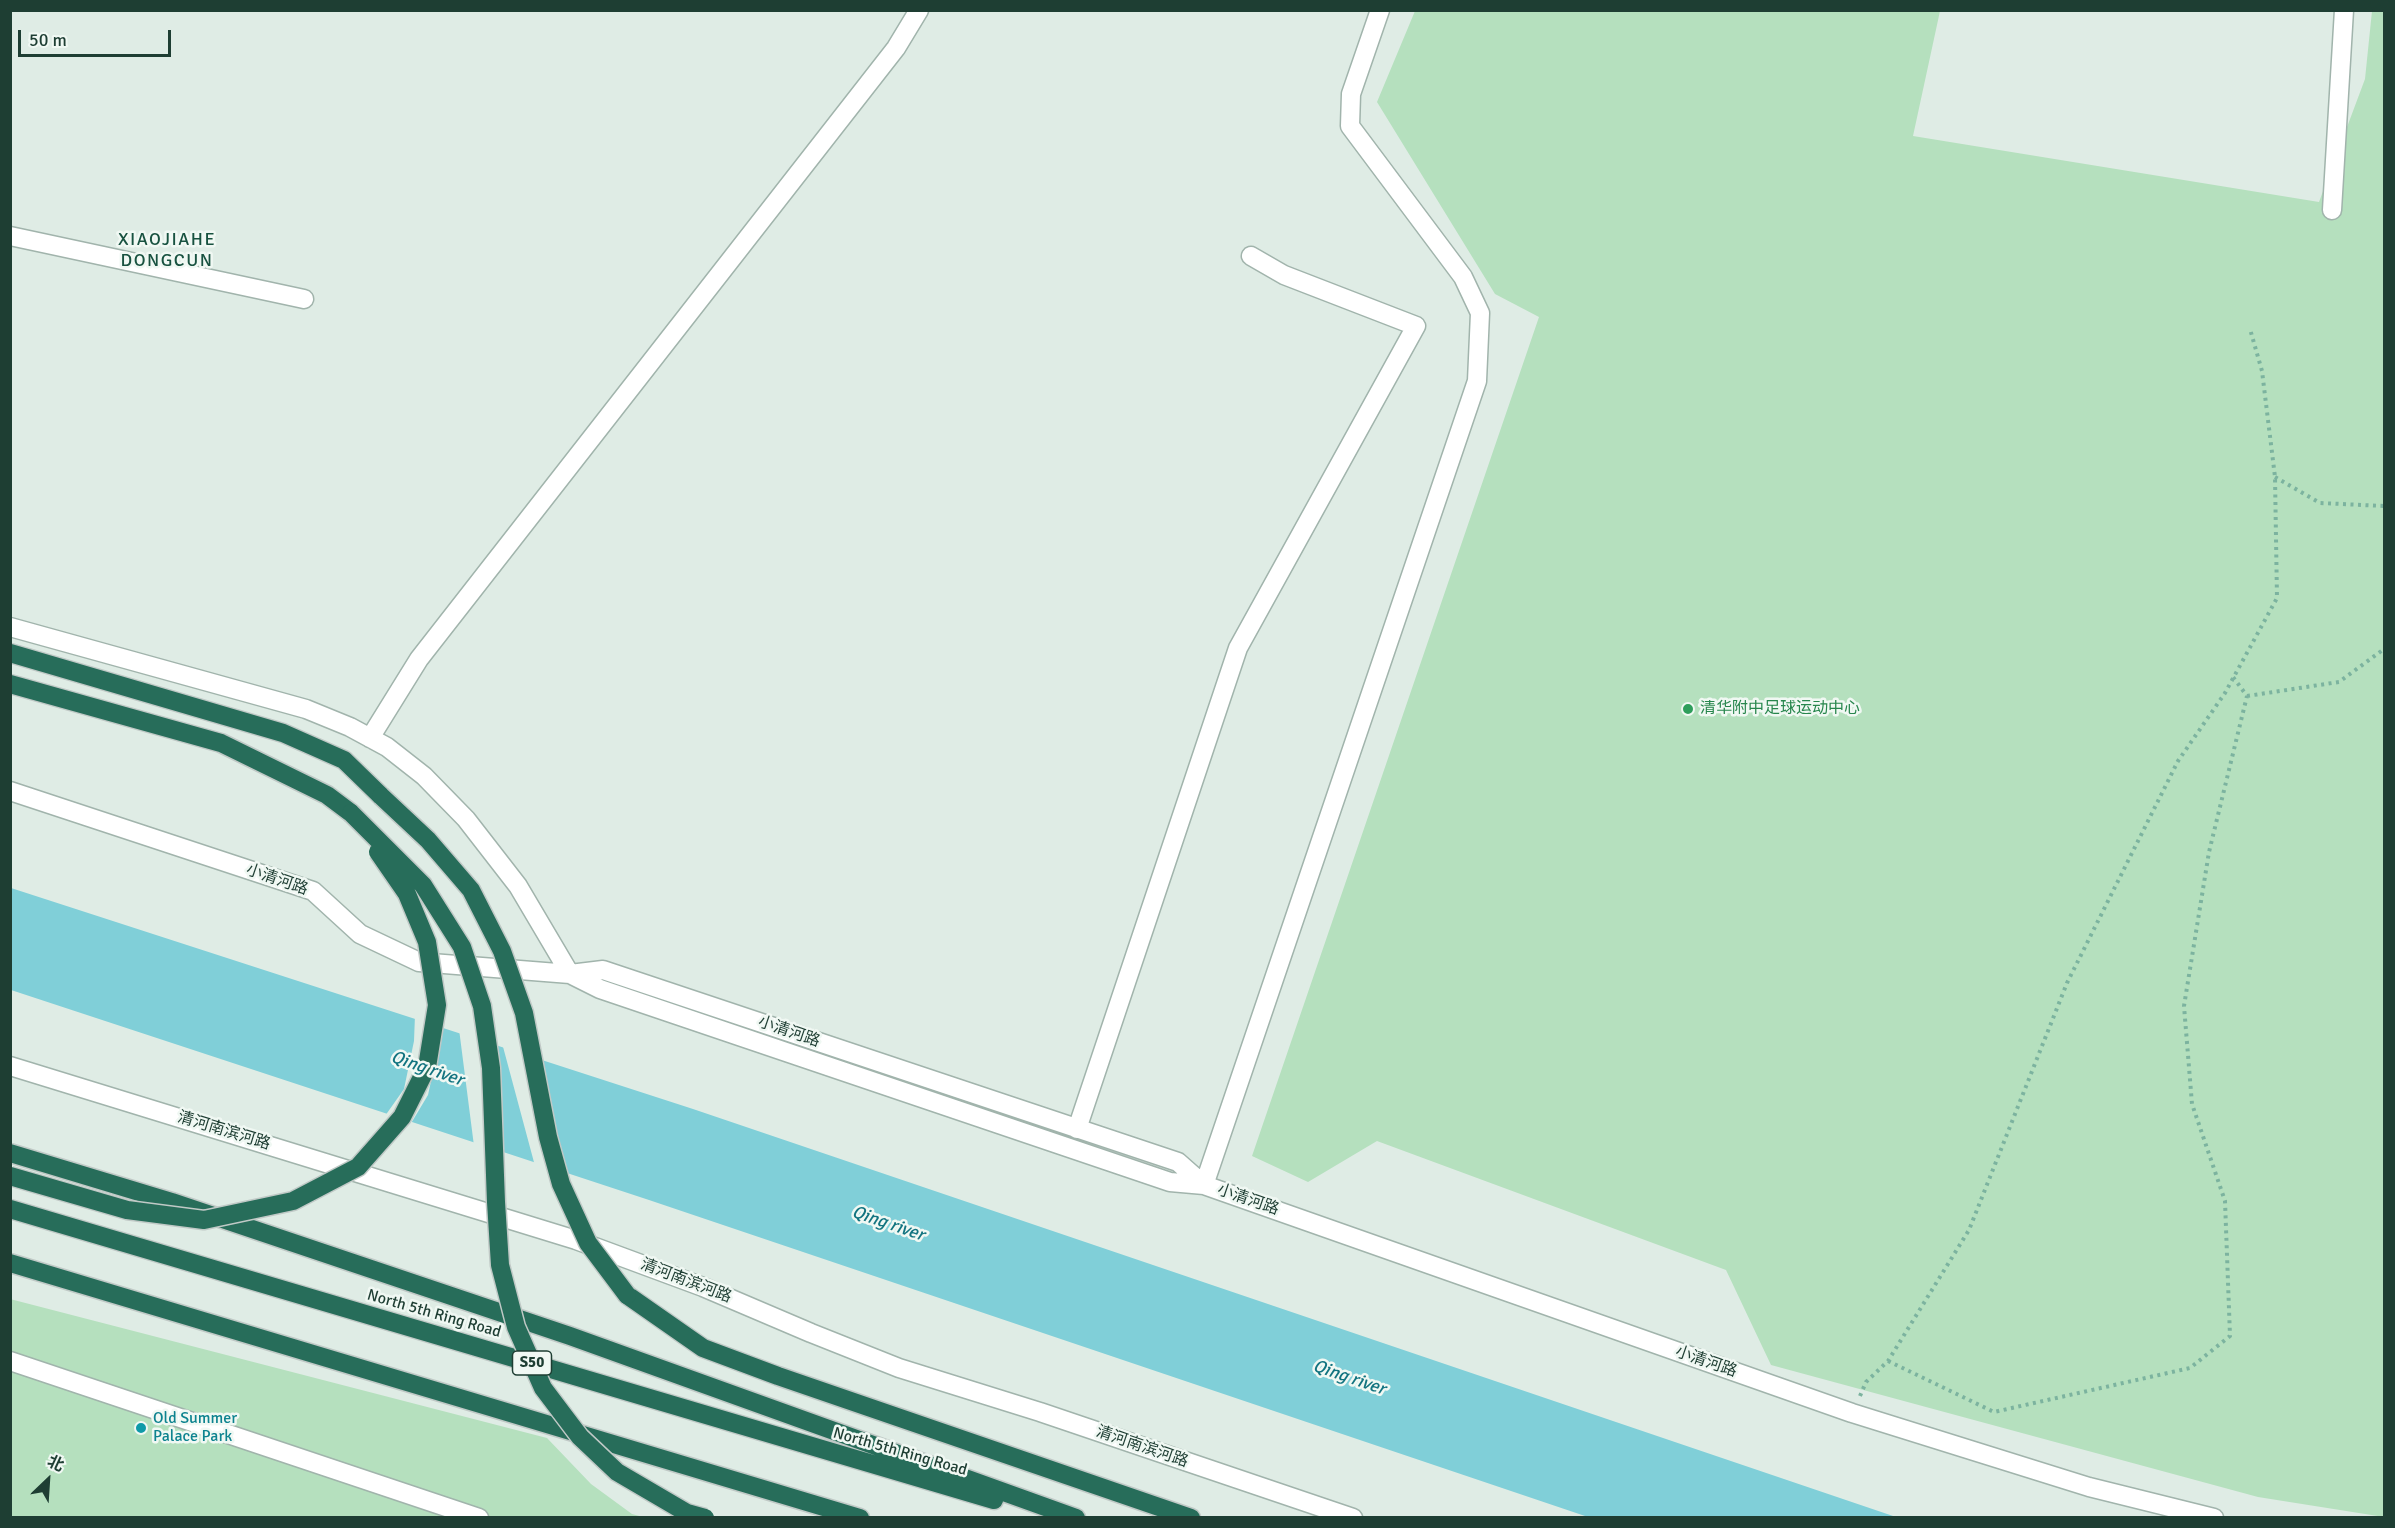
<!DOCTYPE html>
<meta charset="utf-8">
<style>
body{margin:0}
#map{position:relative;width:2395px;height:1528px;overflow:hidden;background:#dfece5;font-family:Signika,"Noto Sans SC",sans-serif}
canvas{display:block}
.frame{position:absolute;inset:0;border:12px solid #1e3e33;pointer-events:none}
.north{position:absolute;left:18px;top:1450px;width:60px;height:60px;-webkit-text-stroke:4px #f0f8f3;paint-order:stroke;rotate:25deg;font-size:16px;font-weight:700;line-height:24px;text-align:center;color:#1e3e33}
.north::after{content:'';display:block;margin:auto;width:21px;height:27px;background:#1e3e33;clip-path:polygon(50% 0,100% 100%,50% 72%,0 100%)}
.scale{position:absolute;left:18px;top:30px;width:153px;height:27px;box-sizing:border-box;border:3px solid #1e3e33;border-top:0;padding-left:8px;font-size:18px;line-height:21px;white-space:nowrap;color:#1e3e33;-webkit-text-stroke:4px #f0f8f3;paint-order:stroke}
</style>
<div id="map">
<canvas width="2395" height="1528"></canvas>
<div class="frame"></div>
<div class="north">北</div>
<div class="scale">50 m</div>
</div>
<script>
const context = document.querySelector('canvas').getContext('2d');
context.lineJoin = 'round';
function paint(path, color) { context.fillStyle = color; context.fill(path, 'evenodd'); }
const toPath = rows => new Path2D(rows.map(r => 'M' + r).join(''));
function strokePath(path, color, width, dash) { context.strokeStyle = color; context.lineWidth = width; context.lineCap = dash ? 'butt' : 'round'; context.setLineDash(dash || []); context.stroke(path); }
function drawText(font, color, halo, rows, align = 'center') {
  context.font = font + ' Signika,"Noto Sans SC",sans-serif'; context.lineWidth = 5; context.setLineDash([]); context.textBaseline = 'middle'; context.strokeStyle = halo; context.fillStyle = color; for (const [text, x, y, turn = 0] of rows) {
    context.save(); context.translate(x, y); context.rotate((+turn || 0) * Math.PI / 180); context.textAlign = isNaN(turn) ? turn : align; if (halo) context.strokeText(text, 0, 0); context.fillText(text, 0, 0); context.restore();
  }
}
paint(toPath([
 [1415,11,1940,11,1913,136,2319,202,2365,79,2372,11,2384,11,2384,1517,2258,1497,1771,1365,1726,1270,1377,1141,1308,1182,1252,1156,1539,317,1495,294,1377,102],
 [10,1299,547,1438,591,1484,632,1514,643,1517,11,1517]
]), '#b5e0be');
paint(toPath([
 [11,888,693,1109,1896,1517,1588,1517,649,1200,11,990]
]), '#80cfd8');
paint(toPath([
 [415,1015,441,1023,439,1045,428,1095,410,1125,385,1116,404,1089,414,1041],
 [459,1029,484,1037,499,1154,474,1146],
 [502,1043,529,1052,560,1174,535,1166]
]), '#dfece5');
const minor = toPath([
 [2332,210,2344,10],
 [10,236,304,299],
 [10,627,306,709,350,727,387,747,424,776,466,819,518,886,570,974],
 [370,738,419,659,896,48,919,10],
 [10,791,313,891,360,934,419,962,570,974,603,970,1178,1162,1204,1185],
 [570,974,600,989,1170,1182,1204,1185,1852,1413,2089,1487,2214,1518],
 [10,1066,576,1240,703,1287,811,1333,899,1368,1040,1412,1353,1518],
 [1077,1129,1238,648,1416,326,1284,275,1251,256],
 [1204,1185,1477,381,1480,313,1463,277,1350,126,1351,94,1380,10],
 [10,1361,479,1518]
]);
const highway = toPath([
 [10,653,283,733,344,760,381,796],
 [10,684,221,743,327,795,351,813],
 [10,1153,172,1202,570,1336,1076,1518],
 [10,1209,994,1500],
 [10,1263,860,1518],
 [627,1295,703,1348,778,1376,1191,1518]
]);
strokePath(minor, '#a1b4ac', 21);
strokePath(highway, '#c0c9c6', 21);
strokePath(toPath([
 [2275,477,2320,503,2384,506],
 [2247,696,2339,682,2384,649],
 [1888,1361,1994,1412,2190,1368,2230,1336,2225,1201,2192,1104,2184,1006,2209,852,2247,696,2233,677],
 [1860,1396,1866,1382,1888,1361,1969,1230,2067,983,2178,761,2225,693,2277,598,2275,477,2262,371,2250,329]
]), '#7cb39f', 4, [3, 4.5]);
strokePath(minor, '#fff', 18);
strokePath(highway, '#276d5a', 18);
const highwayBridge = toPath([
 [381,796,428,840,471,890,502,951,524,1013,548,1137,561,1184,588,1243,627,1295],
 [351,813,423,885,462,947,482,1006,491,1068,496,1202,500,1265,516,1327,543,1388,580,1437,617,1472,687,1513,705,1518],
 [10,1176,127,1210,204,1220,293,1201,358,1167,402,1117,427,1067,437,1005,427,942,407,894,378,852]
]);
strokePath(highwayBridge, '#c0c9c6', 21, []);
strokePath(highwayBridge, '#276d5a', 18);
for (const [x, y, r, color] of [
 [1688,709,6,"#2e9e5b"],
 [141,1428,6,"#0f9aa8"]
]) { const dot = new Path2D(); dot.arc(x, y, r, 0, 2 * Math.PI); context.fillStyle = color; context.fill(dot); strokePath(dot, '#f0f8f3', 2); }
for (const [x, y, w] of [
 [532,1363,39]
]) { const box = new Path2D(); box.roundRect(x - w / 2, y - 12, w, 24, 4.5); context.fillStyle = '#f0f8f3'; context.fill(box); strokePath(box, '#1e3e33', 1.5); }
drawText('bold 15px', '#1e3e33', null, [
 ["S50",532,1363]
]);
drawText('16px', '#27864d', '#f0f8f3', [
 ["清华附中足球运动中心",1700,709]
], 'left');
drawText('16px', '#1e3e33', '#f0f8f3', [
 ["小清河路",277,880,19],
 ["小清河路",789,1032,19],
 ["清河南滨河路",224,1131,17],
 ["小清河路",1248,1200,19],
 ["清河南滨河路",686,1281,21],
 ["North 5th Ring Road",434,1314,16],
 ["小清河路",1706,1362,19],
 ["清河南滨河路",1142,1447,19],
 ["North 5th Ring Road",900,1452,16]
]);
drawText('16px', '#0d838f', '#f0f8f3', [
 ["Old Summer",153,1419],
 ["Palace Park",153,1437]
], 'left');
context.letterSpacing = '1.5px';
drawText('18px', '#185240', '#f0f8f3', [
 ["XIAOJIAHE",167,240],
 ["DONGCUN",167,261]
]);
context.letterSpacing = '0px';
drawText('italic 18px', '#127480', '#f0f8f3', [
 ["Qing river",427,1069,19],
 ["Qing river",888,1224,19],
 ["Qing river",1349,1378,19]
]);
</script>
